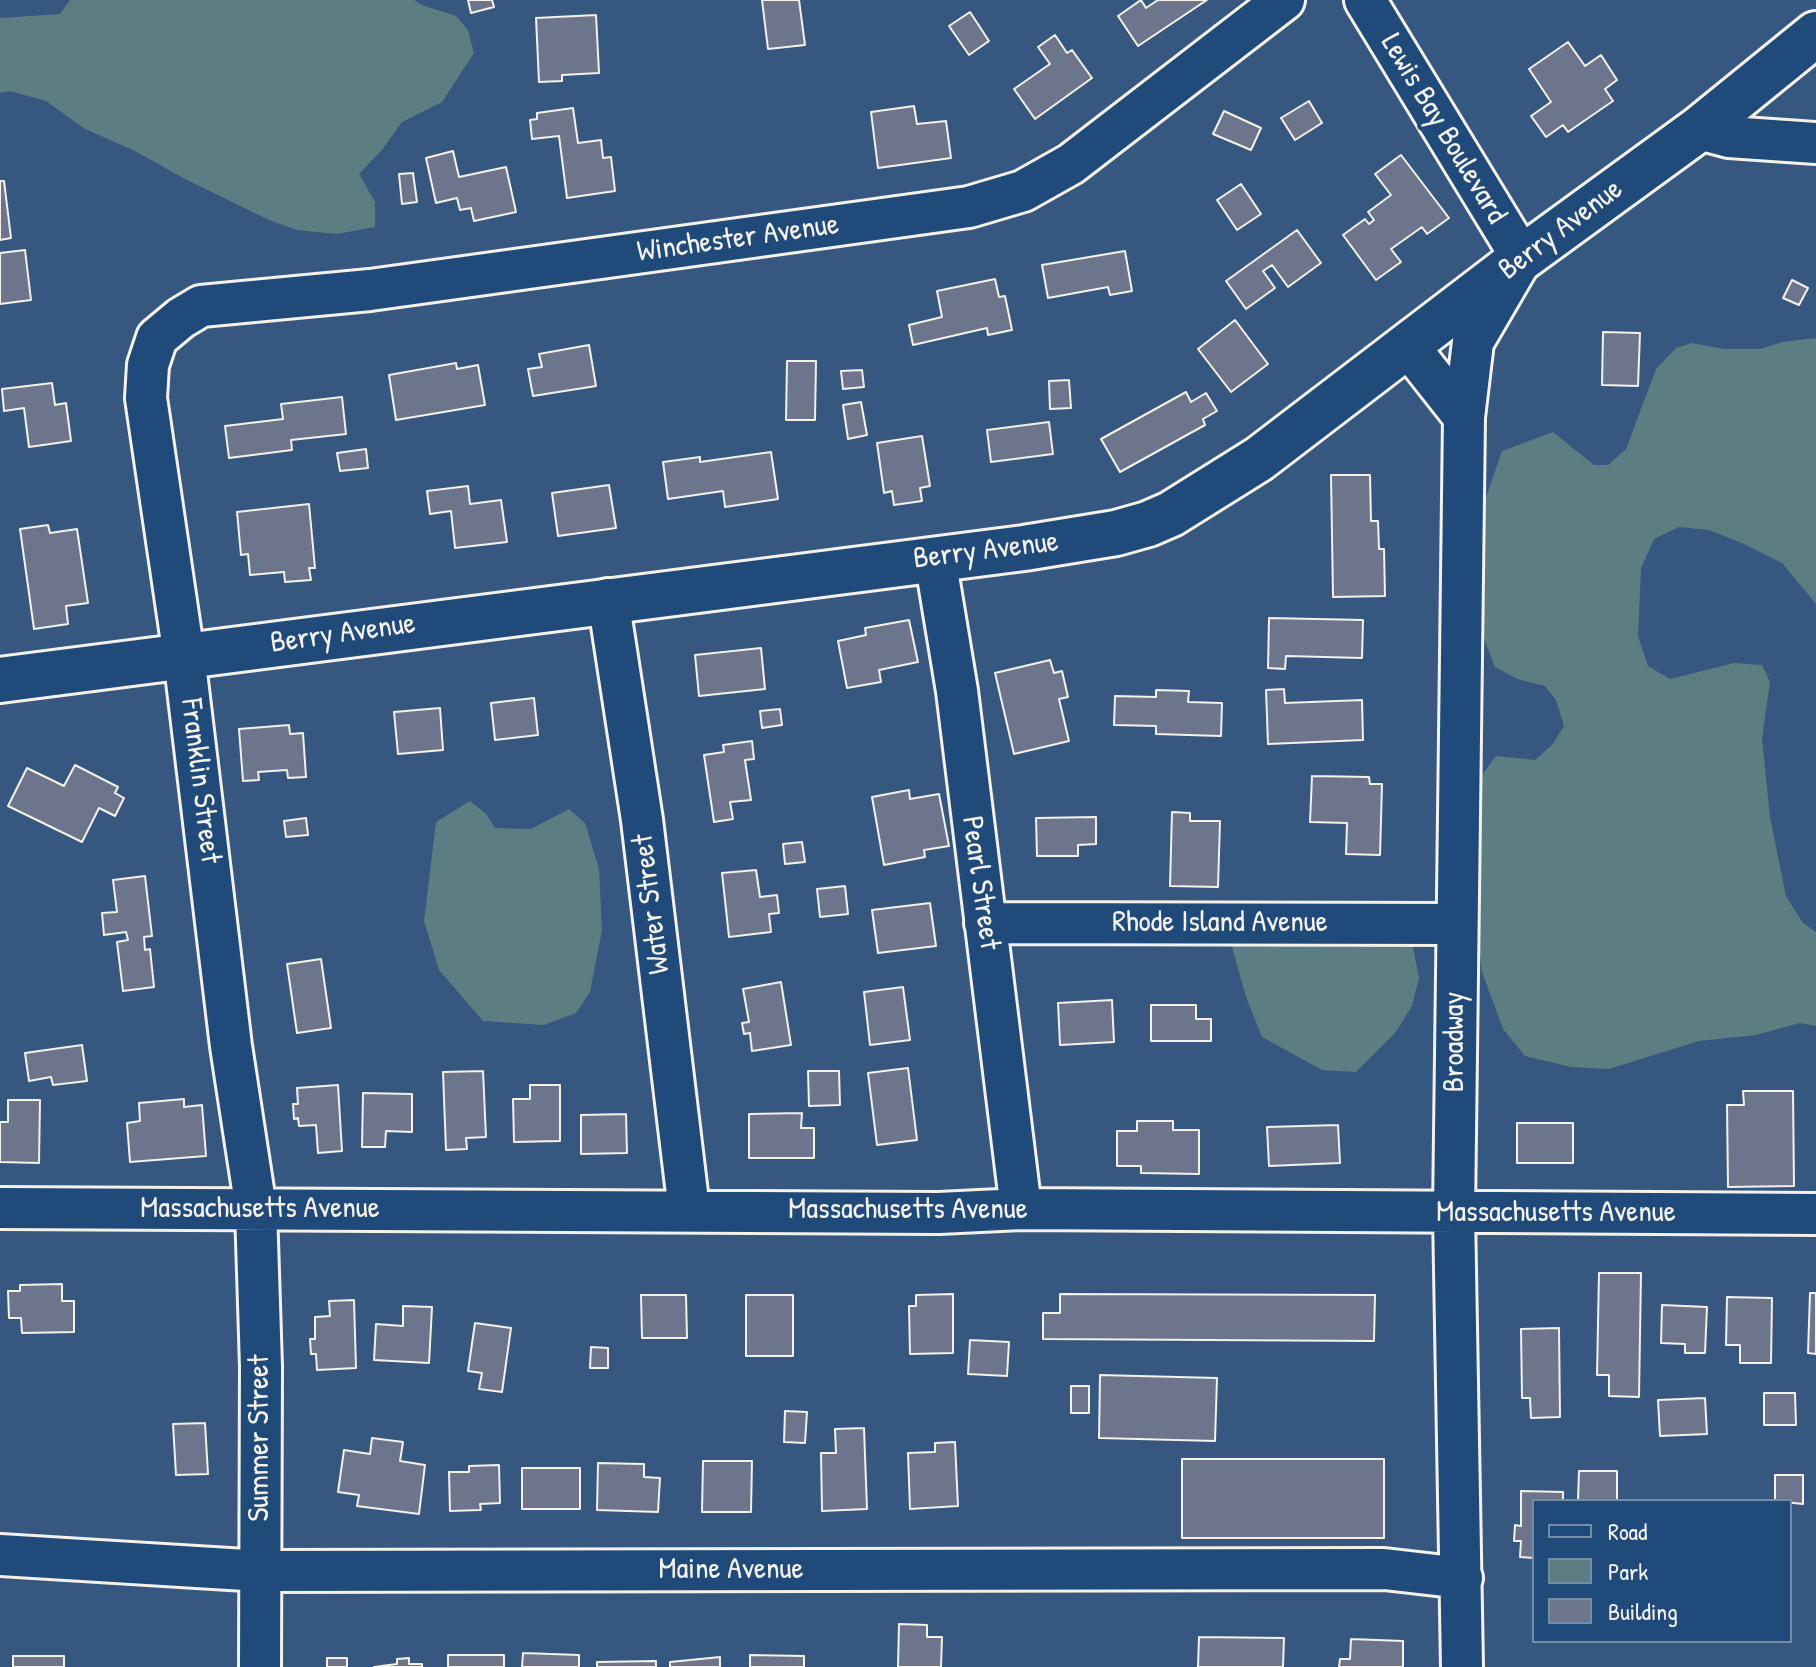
<!DOCTYPE html>
<style>
body{margin:0}
#map{position:relative;width:1816px;height:1667px;overflow:hidden;background:#365780;font-family:"Patrick Hand",sans-serif}
canvas{display:block}
.legend{position:absolute;left:1532px;top:1499px;width:260px;height:144px;box-sizing:border-box;background:#1f4a7a;border:2px solid #748da6;margin:0;padding:10px 14px;list-style:none;font-size:24px;color:#f4f1e8}
.legend li{display:flex;align-items:center;gap:16px;height:40px}
.legend b{width:40px;border:2px solid #748da6}
</style>
<div id="map">
<canvas width="1816" height="1667"></canvas>
<ul class="legend">
<li><b style="height:10px;background:#1f4a7a"></b>Road</li>
<li><b style="height:22px;background:#5c7d82"></b>Park</li>
<li><b style="height:22px;background:#6d758d"></b>Building</li>
</ul>
</div>
<script>
const context = document.querySelector('canvas').getContext('2d');
context.lineJoin = 'round';
function paint(path, color) { context.fillStyle = color; context.fill(path, 'evenodd'); }
const toPath = rows => new Path2D(rows.map(r => 'M' + r).join(''));
function strokePath(path, color, width, dash) { context.strokeStyle = color; context.lineWidth = width; context.lineCap = dash ? 'butt' : 'round'; context.setLineDash(dash || []); context.stroke(path); }
function drawText(font, color, halo, rows, align = 'center') {
  context.font = font + ' "Patrick Hand",sans-serif'; context.lineWidth = 8; context.setLineDash([]); context.textBaseline = 'middle'; context.strokeStyle = halo; context.fillStyle = color; for (const [text, x, y, turn = 0] of rows) {
    context.save(); context.translate(x, y); context.rotate((+turn || 0) * Math.PI / 180); context.textAlign = isNaN(turn) ? turn : align; if (halo) context.strokeText(text, 0, 0); context.fillText(text, 0, 0); context.restore();
  }
}
paint(toPath([
 [70,0,414,0,422,5,456,16,468,30,474,53,442,102,402,122,382,150,359,174,375,202,375,227,337,234,297,230,269,220,185,179,135,151,85,129,46,101,10,91,0,93,0,18,60,14],
 [1816,338,1816,604,1782,563,1744,544,1709,530,1679,527,1654,539,1641,568,1638,636,1648,666,1670,679,1734,663,1762,665,1770,682,1762,739,1770,817,1786,896,1803,923,1816,932,1816,1026,1800,1023,1756,1035,1699,1041,1609,1069,1571,1067,1525,1056,1503,1029,1482,972,1477,922,1482,775,1496,756,1535,760,1552,745,1564,726,1556,700,1545,686,1517,679,1495,667,1479,625,1477,566,1485,500,1502,451,1553,432,1594,465,1608,465,1626,449,1656,369,1676,348,1692,343,1724,349,1760,349,1782,342],
 [470,801,486,814,495,828,531,829,569,809,585,823,599,869,602,930,590,992,576,1013,544,1025,483,1021,439,970,424,921,436,822],
 [1236,934,1411,937,1419,978,1412,1006,1396,1032,1356,1072,1322,1070,1262,1037,1246,997,1232,947]
]), '#5c7d82');
const building = toPath([
 [468,0,492,0,494,7,471,13,468,0],
 [762,0,799,0,805,45,768,49,762,0],
 [1141,0,1146,8,1158,0,1207,0,1138,46,1118,16,1141,0],
 [970,12,989,41,969,55,949,26,970,12],
 [596,15,599,73,562,75,562,81,539,82,536,18,596,15],
 [1055,35,1067,53,1072,50,1092,78,1035,119,1014,89,1050,64,1038,47,1055,35],
 [1568,42,1585,66,1601,55,1617,80,1605,89,1613,101,1568,132,1563,125,1546,137,1531,116,1551,102,1529,69,1568,42],
 [1309,101,1322,123,1295,140,1281,118,1309,101],
 [914,106,917,124,946,121,951,158,878,168,871,112,914,106],
 [573,108,578,143,601,140,603,158,611,157,615,191,567,198,559,136,532,139,530,120,537,119,537,113,573,108],
 [1224,111,1261,128,1251,150,1213,134,1224,111],
 [453,151,459,177,506,167,516,212,474,221,471,208,460,210,457,198,436,203,426,158,453,151],
 [1401,155,1449,218,1427,234,1422,227,1391,249,1401,262,1376,280,1343,235,1365,219,1369,224,1374,220,1368,212,1391,195,1375,174,1401,155],
 [413,173,417,202,402,204,399,174,413,173],
 [0,181,4,181,11,238,0,240,0,181],
 [1241,184,1261,214,1237,230,1217,200,1241,184],
 [1297,230,1321,263,1288,287,1272,265,1263,271,1275,288,1246,309,1226,281,1297,230],
 [25,250,31,300,0,304,0,253,25,250],
 [1125,251,1132,291,1110,295,1108,287,1048,298,1042,265,1125,251],
 [995,279,999,297,1005,296,1012,330,988,335,987,328,913,345,909,325,942,317,937,291,995,279],
 [1792,280,1808,288,1799,305,1783,298,1792,280],
 [1235,320,1268,364,1231,392,1198,349,1235,320],
 [1603,332,1640,333,1638,386,1602,385,1603,332],
 [589,345,596,386,533,396,528,369,542,367,539,354,589,345],
 [787,361,816,361,815,420,786,420,787,361],
 [456,363,457,369,478,365,485,405,396,420,389,375,456,363],
 [862,370,864,387,843,389,841,371,862,370],
 [1069,380,1071,408,1050,409,1049,381,1069,380],
 [52,383,55,405,66,403,71,441,29,447,24,408,4,411,2,389,52,383],
 [1186,392,1191,402,1206,393,1217,411,1203,419,1205,425,1120,472,1101,439,1186,392],
 [342,397,346,434,291,440,292,450,229,458,225,426,283,419,281,404,342,397],
 [861,402,867,435,848,439,843,405,861,402],
 [1049,422,1053,454,991,462,987,430,1049,422],
 [922,436,930,486,920,488,922,501,894,505,892,491,884,493,877,443,922,436],
 [366,449,368,468,340,471,337,453,366,449],
 [771,452,778,499,725,507,723,491,668,499,663,462,700,457,700,462,771,452],
 [1331,475,1370,475,1371,521,1378,521,1379,549,1384,549,1385,596,1333,597,1331,475],
 [609,485,616,528,558,536,552,493,609,485],
 [468,486,470,504,501,500,507,542,455,548,451,511,430,514,427,491,468,486],
 [309,504,315,568,309,568,311,580,285,582,284,572,250,575,248,554,241,555,237,512,309,504],
 [48,525,50,533,77,529,88,603,66,606,68,624,34,629,20,529,48,525],
 [1269,618,1363,620,1362,658,1286,656,1285,669,1268,668,1269,618],
 [909,620,918,662,879,670,881,682,847,688,838,641,866,635,865,628,909,620],
 [761,648,765,689,699,696,695,655,761,648],
 [1050,660,1054,673,1062,671,1068,697,1059,699,1069,741,1014,754,995,673,1050,660],
 [1284,689,1285,703,1362,700,1363,740,1268,744,1266,690,1284,689],
 [1156,690,1189,691,1188,702,1222,703,1221,736,1156,734,1156,726,1114,725,1115,696,1156,697,1156,690],
 [534,698,538,735,495,740,491,703,534,698],
 [440,708,443,750,398,754,394,712,440,708],
 [780,709,782,725,762,728,760,711,780,709],
 [289,725,290,734,303,733,306,777,288,778,287,770,258,772,259,780,243,781,239,729,289,725],
 [752,741,754,759,745,760,751,800,730,802,733,819,714,822,704,755,724,752,723,745,752,741],
 [75,765,118,787,115,793,124,798,115,816,99,808,82,842,8,806,27,768,64,786,75,765],
 [1312,776,1369,777,1370,784,1382,784,1380,855,1346,854,1347,823,1310,822,1312,776],
 [909,790,910,799,939,794,949,846,924,850,925,857,884,865,872,797,909,790],
 [1172,812,1190,813,1190,821,1220,821,1218,887,1170,886,1172,812],
 [1096,817,1096,844,1078,845,1078,856,1037,856,1036,818,1096,817],
 [306,818,308,835,286,837,284,821,306,818],
 [802,842,805,862,785,864,783,844,802,842],
 [756,870,760,897,777,895,779,913,769,914,771,932,729,937,722,873,756,870],
 [145,876,152,936,144,937,145,950,150,949,154,987,123,991,117,942,128,940,126,932,104,935,102,913,117,912,113,880,145,876],
 [845,886,848,914,820,917,817,889,845,886],
 [930,903,936,946,878,953,872,910,930,903],
 [321,959,331,1028,297,1033,287,964,321,959],
 [781,982,791,1045,752,1051,750,1033,744,1034,742,1023,749,1022,743,989,781,982],
 [903,987,910,1040,870,1045,864,992,903,987],
 [1112,1000,1114,1042,1060,1045,1058,1003,1112,1000],
 [1151,1005,1196,1005,1196,1019,1211,1019,1211,1041,1151,1041,1151,1005],
 [82,1045,87,1081,53,1085,51,1077,29,1081,25,1053,82,1045],
 [908,1068,917,1140,877,1145,868,1073,908,1068],
 [483,1071,486,1137,466,1138,467,1149,446,1150,443,1072,483,1071],
 [808,1071,839,1071,840,1105,809,1106,808,1071],
 [338,1085,342,1151,318,1153,316,1125,299,1126,298,1118,294,1119,293,1104,298,1104,297,1088,338,1085],
 [530,1085,560,1085,560,1141,514,1142,513,1099,530,1099,530,1085],
 [1743,1091,1793,1091,1794,1186,1728,1187,1727,1105,1744,1105,1743,1091],
 [363,1093,412,1094,412,1132,386,1131,385,1147,362,1147,363,1093],
 [184,1099,184,1107,202,1105,206,1156,130,1162,127,1123,140,1121,139,1103,184,1099],
 [8,1100,40,1100,39,1163,0,1162,0,1122,8,1122,8,1100],
 [802,1113,801,1128,814,1128,814,1158,749,1158,749,1114,802,1113],
 [626,1114,627,1153,581,1154,581,1115,626,1114],
 [1137,1121,1173,1121,1173,1130,1199,1130,1199,1174,1141,1173,1141,1166,1117,1166,1117,1131,1137,1131,1137,1121],
 [1517,1123,1573,1123,1573,1163,1517,1163,1517,1123],
 [1338,1125,1340,1163,1269,1166,1267,1127,1338,1125],
 [1599,1273,1641,1273,1639,1397,1609,1396,1609,1375,1597,1375,1599,1273],
 [62,1284,62,1301,74,1301,74,1332,22,1333,21,1318,9,1318,8,1291,20,1291,20,1285,62,1284],
 [1810,1293,1816,1293,1816,1354,1808,1353,1810,1293],
 [953,1294,953,1353,910,1354,909,1306,916,1306,916,1295,953,1294],
 [1060,1294,1375,1295,1374,1341,1043,1339,1043,1313,1060,1313,1060,1294],
 [641,1295,686,1295,687,1338,642,1338,641,1295],
 [746,1295,793,1295,793,1356,746,1356,746,1295],
 [1727,1297,1772,1298,1771,1363,1740,1363,1740,1345,1726,1345,1727,1297],
 [354,1300,356,1368,317,1370,316,1354,311,1354,310,1339,315,1339,315,1317,330,1316,329,1301,354,1300],
 [1662,1305,1707,1307,1705,1353,1685,1353,1685,1344,1661,1343,1662,1305],
 [403,1306,432,1307,429,1363,374,1360,376,1324,403,1326,403,1306],
 [475,1323,511,1328,502,1392,479,1389,482,1373,468,1371,475,1323],
 [1559,1328,1560,1417,1531,1418,1530,1398,1522,1398,1521,1329,1559,1328],
 [970,1340,1009,1342,1007,1376,968,1374,970,1340],
 [591,1347,608,1348,608,1368,590,1368,591,1347],
 [1100,1375,1217,1378,1215,1441,1099,1438,1100,1375],
 [1071,1386,1089,1386,1089,1413,1071,1413,1071,1386],
 [1764,1393,1795,1393,1796,1425,1764,1425,1764,1393],
 [1705,1398,1707,1434,1660,1436,1658,1400,1705,1398],
 [785,1411,807,1412,805,1443,784,1442,785,1411],
 [205,1423,208,1474,176,1475,173,1424,205,1423],
 [864,1428,867,1509,822,1511,821,1453,836,1453,835,1429,864,1428],
 [372,1438,403,1442,400,1461,425,1465,419,1514,357,1506,359,1495,338,1492,344,1450,370,1454,372,1438],
 [955,1442,958,1506,910,1509,908,1453,935,1452,935,1443,955,1442],
 [1182,1459,1384,1459,1384,1538,1182,1538,1182,1459],
 [703,1461,752,1461,751,1512,702,1512,703,1461],
 [598,1463,644,1464,644,1477,660,1478,658,1512,597,1510,598,1463],
 [499,1465,500,1503,480,1504,481,1510,450,1511,449,1472,469,1472,469,1466,499,1465],
 [522,1468,580,1468,580,1509,522,1509,522,1468],
 [1579,1471,1617,1471,1617,1501,1578,1501,1579,1471],
 [1775,1475,1803,1475,1803,1504,1775,1501,1775,1475],
 [1521,1491,1563,1492,1563,1501,1534,1501,1534,1558,1520,1557,1521,1541,1514,1541,1515,1525,1521,1526,1521,1491],
 [899,1624,927,1625,927,1637,942,1637,941,1667,898,1667,899,1624],
 [1199,1637,1284,1638,1283,1667,1198,1667,1199,1637],
 [1351,1639,1403,1641,1403,1667,1339,1667,1340,1659,1350,1659,1351,1639],
 [523,1653,579,1655,579,1667,522,1667,523,1653],
 [448,1655,504,1655,504,1667,448,1667,448,1655],
 [750,1655,804,1656,804,1667,750,1667,750,1655],
 [13,1656,64,1656,64,1667,13,1667,13,1656],
 [720,1657,720,1667,670,1667,670,1662,720,1657],
 [327,1658,347,1658,347,1667,327,1667,327,1658],
 [409,1658,409,1664,422,1664,422,1667,374,1667,397,1664,397,1659,409,1658],
 [656,1661,656,1667,597,1667,597,1662,656,1661]
]);
paint(building, '#6d758d');
strokePath(building, '#f4f1e8', 2);
const minor = toPath([
 [1365,0,1522,258,1473,342,1464,417],
 [1699,129,1729,137,1816,143],
 [1408,346,1464,417,1454,1213,1462,1667],
 [935,558,957,691,1021,1209],
 [608,599,642,820,689,1210],
 [985,923,1456,924],
 [0,1208,939,1213,1021,1209,1816,1214],
 [0,1555,262,1571,1384,1569,1462,1578],
 [260,1667,261,1367,256,1209,231,1046,184,656,146,398,148,365,157,338,181,318,201,306,370,290,969,207,1023,191,1071,164,1284,0]
]);
const tertiary = toPath([
 [0,680,1024,548,1116,533,1148,524,1171,514,1259,459,1522,258,1699,129,1816,34]
]);
strokePath(minor, '#f4f1e8', 46);
strokePath(tertiary, '#f4f1e8', 50);
strokePath(minor, '#1f4a7a', 40);
strokePath(tertiary, '#1f4a7a', 44);
drawText('30px', '#f4f1e8', '#1f4a7a', [
 ["Lewis Bay Boulevard",1443,129,59],
 ["Berry Avenue",1561,230,-37],
 ["Winchester Avenue",738,239,-8],
 ["Berry Avenue",986,551,-7],
 ["Berry Avenue",343,634,-8],
 ["Franklin Street",200,781,83],
 ["Pearl Street",980,883,82],
 ["Water Street",652,904,-97],
 ["Rhode Island Avenue",1220,923],
 ["Broadway",1455,1042,-90],
 ["Massachusetts Avenue",260,1209],
 ["Massachusetts Avenue",908,1210],
 ["Massachusetts Avenue",1556,1213],
 ["Summer Street",260,1438,-90],
 ["Maine Avenue",731,1570]
]);
</script>
